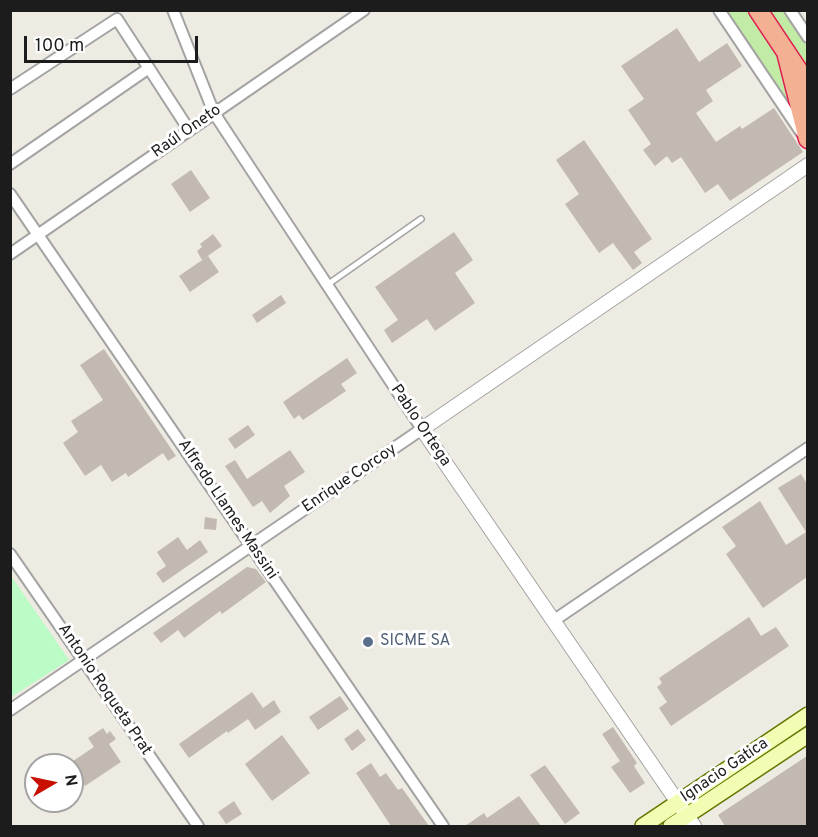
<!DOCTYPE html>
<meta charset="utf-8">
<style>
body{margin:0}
#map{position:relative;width:818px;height:837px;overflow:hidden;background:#eeebe2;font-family:Overpass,sans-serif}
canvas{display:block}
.frame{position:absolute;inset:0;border:12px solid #1c1c1c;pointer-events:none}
.north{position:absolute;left:24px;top:753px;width:60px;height:60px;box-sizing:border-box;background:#fff;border:2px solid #a4a4a4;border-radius:50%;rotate:81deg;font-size:16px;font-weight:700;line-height:24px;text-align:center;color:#1c1c1c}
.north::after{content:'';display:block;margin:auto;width:21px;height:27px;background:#c90f00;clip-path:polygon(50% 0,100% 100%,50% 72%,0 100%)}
.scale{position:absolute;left:24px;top:36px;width:174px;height:27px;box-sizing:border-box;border:3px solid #1c1c1c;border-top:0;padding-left:8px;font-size:18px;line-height:21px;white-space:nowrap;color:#1c1c1c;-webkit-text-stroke:4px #fff;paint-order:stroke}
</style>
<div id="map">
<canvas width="818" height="837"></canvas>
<div class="frame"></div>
<div class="north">N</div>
<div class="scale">100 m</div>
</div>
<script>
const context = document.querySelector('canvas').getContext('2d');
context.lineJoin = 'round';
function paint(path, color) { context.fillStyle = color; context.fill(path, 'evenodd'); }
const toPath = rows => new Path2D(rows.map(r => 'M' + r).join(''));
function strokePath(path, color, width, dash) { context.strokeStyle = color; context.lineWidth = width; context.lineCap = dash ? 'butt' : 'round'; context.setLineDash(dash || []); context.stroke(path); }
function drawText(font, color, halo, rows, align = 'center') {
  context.font = font + ' Overpass,sans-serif'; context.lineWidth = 6; context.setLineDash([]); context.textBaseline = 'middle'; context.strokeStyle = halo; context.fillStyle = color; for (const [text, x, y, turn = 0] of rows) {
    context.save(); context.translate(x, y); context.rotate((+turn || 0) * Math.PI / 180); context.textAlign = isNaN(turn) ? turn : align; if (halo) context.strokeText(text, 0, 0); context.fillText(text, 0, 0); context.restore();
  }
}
paint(toPath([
 [719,11,790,11,807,37,807,141]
]), '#c2eba5');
paint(toPath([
 [11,576,69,660,11,697]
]), '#bbfbc5');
paint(toPath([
 [677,28,699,62,727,43,742,66,706,90,713,101,696,113,716,142,740,126,742,129,774,108,803,152,730,201,718,184,705,193,681,157,672,163,667,156,655,166,643,150,651,144,628,110,644,99,621,66],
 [584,140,652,239,634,252,642,263,633,270,613,243,599,253,565,204,579,194,556,160],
 [191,170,210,198,190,212,171,184],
 [454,232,473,260,455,273,475,303,435,331,427,319,392,343,384,330,398,320,375,287],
 [213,234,222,246,202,260,197,251,202,247,200,244],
 [208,256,219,272,190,292,179,276],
 [281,295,286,303,257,323,252,315],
 [104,349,176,456,168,461,163,453,128,477,126,473,112,482,101,465,85,476,63,443,78,432,71,421,103,400,80,365],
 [347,358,357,373,341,384,346,391,303,420,299,415,294,419,283,402],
 [248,425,255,435,235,449,228,439],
 [290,450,305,472,284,486,290,496,270,513,262,501,253,507,225,466,235,460,247,479],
 [801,474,807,484,807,577,763,608,726,554,736,546,722,527,760,501,786,545,806,532,778,488],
 [205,517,217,519,216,530,204,529],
 [178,537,187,550,200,540,208,552,163,583,156,573,166,566,157,552],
 [247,567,256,569,266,582,222,614,220,611,184,638,178,630,161,643,153,633],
 [749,617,761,636,776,627,789,646,671,726,659,708,667,702,657,687,662,683,659,678],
 [252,692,263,708,274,700,281,712,255,730,248,719,228,733,227,731,189,758,179,744],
 [340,696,349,709,318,730,309,717],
 [613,727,637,763,634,766,645,783,630,793,611,767,620,761,602,734],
 [103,728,107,734,110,731,116,739,109,744,121,762,85,786,70,763,94,747,88,738],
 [358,729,366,740,352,751,344,739],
 [282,735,310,773,272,801,245,764],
 [807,756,807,826,725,826,718,815],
 [371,763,380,777,386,773,398,790,402,788,429,826,391,826,356,773],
 [545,765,580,813,565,824,530,775],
 [519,796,541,826,465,826,484,813,487,818],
 [234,801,242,814,226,824,218,812]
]), '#c2bab1');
const service = toPath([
 [327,285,421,219]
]);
const minor = toPath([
 [719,10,801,132],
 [790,10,808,37],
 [10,89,117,19,189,130],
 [10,164,149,68],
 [10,194,443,826],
 [10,254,364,10],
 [10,554,198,826],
 [553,621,808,448],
 [10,710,422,429,214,113,173,10]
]);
const tertiary = toPath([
 [694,826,422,429,808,165]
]);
const secondary = toPath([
 [643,826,808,715],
 [671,826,808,735]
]);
const trunk = toPath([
 [758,10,808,85],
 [786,52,808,139]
]);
strokePath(service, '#a3a3a3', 8);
strokePath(minor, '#a3a3a3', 14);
strokePath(tertiary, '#a3a3a3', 16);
strokePath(secondary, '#617700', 18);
strokePath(trunk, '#de1c50', 21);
strokePath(service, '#fff', 5);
strokePath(minor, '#fff', 10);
strokePath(tertiary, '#fff', 14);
strokePath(secondary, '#f2fcb2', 15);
strokePath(trunk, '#f4b093', 18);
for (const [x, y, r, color] of [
 [368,642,6,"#5c6f8a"]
]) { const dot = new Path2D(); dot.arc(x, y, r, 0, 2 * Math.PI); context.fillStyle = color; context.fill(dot); strokePath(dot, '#fff', 2); }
drawText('16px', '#1c1c1c', '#fff', [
 ["Raúl Oneto",187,132,-35],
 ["Pablo Ortega",420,426,56],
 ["Enrique Corcoy",350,479,-34],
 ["Alfredo Llames Massini",227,510,56],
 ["Antonio Roqueta Prat",104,690,56],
 ["Ignacio Gatica",725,771,-34]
]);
drawText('16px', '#4e5e75', '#fff', [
 ["SICME SA",380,642]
], 'left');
</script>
